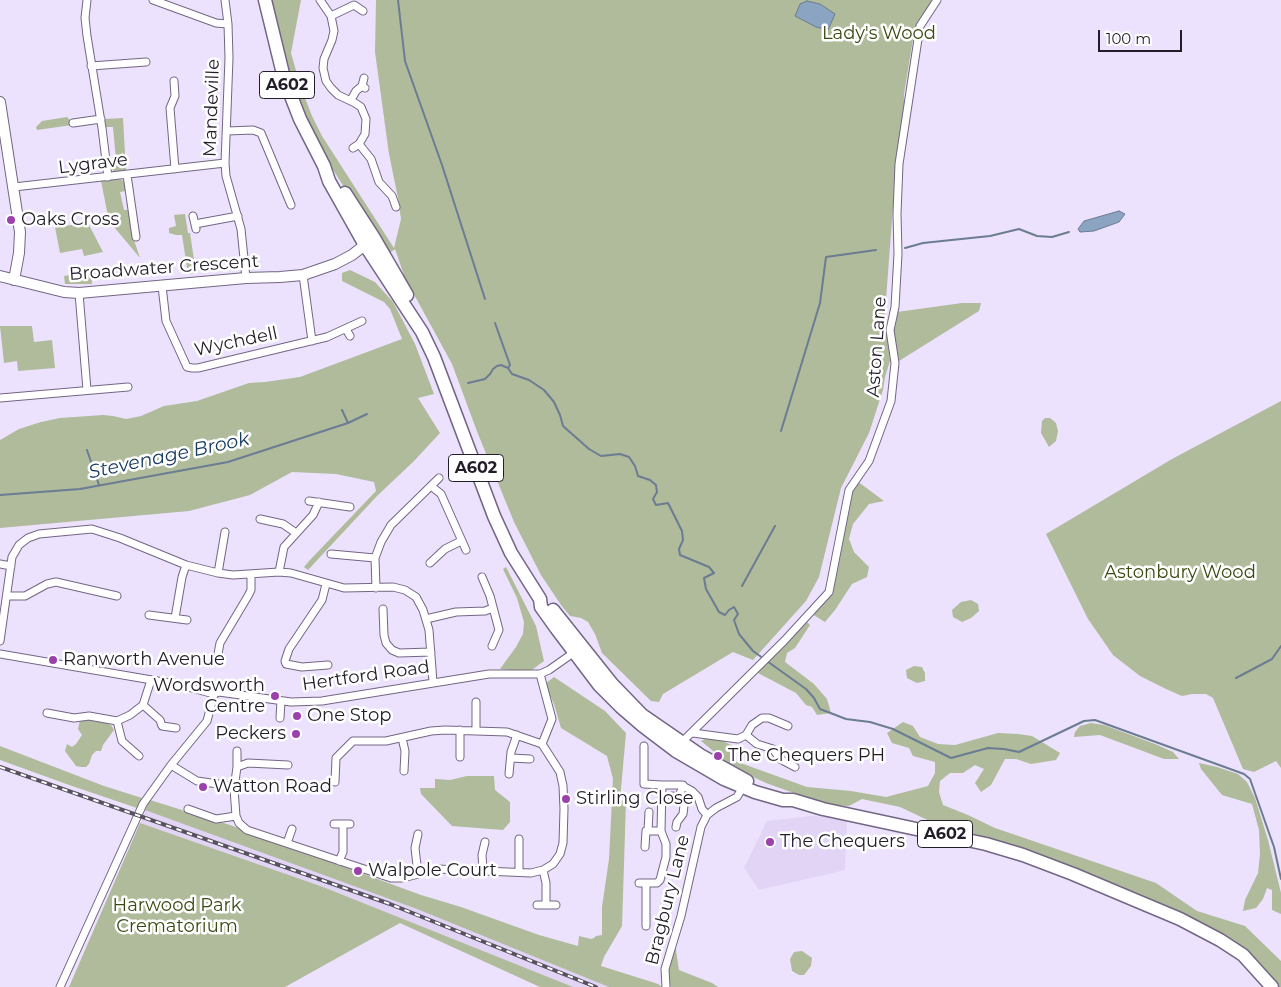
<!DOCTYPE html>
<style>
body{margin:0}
#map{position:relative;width:1281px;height:987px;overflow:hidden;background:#ece2fd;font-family:Montserrat,sans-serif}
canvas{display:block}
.scale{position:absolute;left:1098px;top:30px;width:84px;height:22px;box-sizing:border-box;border:2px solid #221d29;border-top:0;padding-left:6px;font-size:15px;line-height:18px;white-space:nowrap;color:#221d29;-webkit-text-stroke:4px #fff;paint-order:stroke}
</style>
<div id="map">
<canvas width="1281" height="987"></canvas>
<div class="scale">100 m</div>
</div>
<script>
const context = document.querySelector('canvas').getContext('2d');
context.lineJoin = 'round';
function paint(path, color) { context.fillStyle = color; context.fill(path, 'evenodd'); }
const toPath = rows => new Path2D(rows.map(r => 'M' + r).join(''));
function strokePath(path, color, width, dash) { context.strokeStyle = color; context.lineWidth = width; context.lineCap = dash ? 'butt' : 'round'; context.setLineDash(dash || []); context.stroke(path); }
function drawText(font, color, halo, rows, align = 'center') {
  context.font = font + ' Montserrat,sans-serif'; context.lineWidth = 5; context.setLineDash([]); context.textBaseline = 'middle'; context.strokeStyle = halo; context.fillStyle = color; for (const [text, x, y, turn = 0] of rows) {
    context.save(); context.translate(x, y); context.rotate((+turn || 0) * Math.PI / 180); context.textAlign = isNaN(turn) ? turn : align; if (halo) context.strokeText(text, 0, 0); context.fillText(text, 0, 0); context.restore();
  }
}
paint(toPath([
 [147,806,601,966,658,984,662,987,540,987,400,923,139,827],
 [811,816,827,817,847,821,845,870,759,890,744,868,767,821]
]), '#e1d4f5');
paint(toPath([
 [269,0,301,0,291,53,301,88,312,116,322,136,394,248,401,219,398,198,389,154,375,52,376,0,935,0,915,27,904,94,904,113,897,153,885,313,890,361,885,377,883,390,869,433,841,488,819,577,806,601,753,660,733,652,663,694,659,702,651,701,602,653,595,634,588,622,581,618,570,616,561,605,541,575,514,522,478,434,452,364,405,278,395,249,387,255,325,157,292,91],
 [67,117,73,123,72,125,37,130,36,127,42,121],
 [123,118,126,171,115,172,111,169,110,161,116,160,113,127,106,127,105,119],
 [117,179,122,180,125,184,126,191,120,192,124,210,130,210,133,237,140,258,109,221,101,181],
 [185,214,188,233,190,233,196,273,188,274,182,235,176,235,169,233,169,228,176,226,174,215],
 [88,223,103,252,84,256,82,249,60,253,55,227],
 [350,270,375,282,393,302,415,344,434,394,418,398,440,433,414,461,377,496,308,570,304,567,309,561,376,491,374,482,336,474,292,472,250,495,189,511,0,528,0,440,19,429,41,422,60,418,103,415,113,416,126,419,141,416,164,406,197,401,249,383,265,382,300,377,402,339,390,309,384,302,342,281,342,273],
 [91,271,92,284,65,284,64,276],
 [962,303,981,303,979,311,899,361,893,328,897,312],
 [0,326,32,326,34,342,52,340,55,368,18,371,17,361,4,363],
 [1281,401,1281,768,1276,761,1254,772,1243,769,1213,698,1206,694,1192,694,1182,696,1166,689,1140,676,1113,655,1088,619,1046,534,1172,459],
 [1045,418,1050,418,1056,423,1058,431,1056,441,1049,447,1041,433,1042,421],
 [857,481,884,501,869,504,853,524,849,539,854,552,869,567,867,577,852,584,835,610,825,622,812,614,830,593,851,490],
 [506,567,536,626,544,661,529,672,500,669,516,647,523,634,524,622,517,598,503,569],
 [971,600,978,604,979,611,971,618,962,622,953,617,952,610,961,602],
 [805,620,810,625,795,648,787,653,785,662,814,684,827,699,831,713,817,715,812,707,806,705,796,693,756,672],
 [914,666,922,667,925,673,925,681,917,683,907,678,906,670],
 [554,677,605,711,626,733,620,800,626,801,622,926,604,957,601,966,658,984,662,987,609,987,417,909,145,810,150,800,230,825,421,895,461,907,539,935,578,946,579,936,591,939,594,938,596,936,602,935,602,907,609,859,613,779,607,756,561,728,554,704,545,684],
 [85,719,100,721,111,725,114,730,103,745,101,751,96,751,92,755,89,764,86,767,81,767,76,766,65,751,67,744,72,747,76,744,82,735,78,729,80,720],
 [903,722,913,726,920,737,938,744,955,745,998,733,1018,734,1032,736,1060,753,1056,760,1031,764,1016,759,1005,759,991,785,981,792,975,783,984,769,975,765,963,773,950,773,940,781,939,792,943,805,968,815,995,828,1156,883,1197,911,1245,926,1281,961,1281,987,1279,987,1261,964,1245,948,1199,923,1122,888,969,832,938,825,900,807,862,799,849,806,827,805,766,783,734,768,701,741,709,737,717,738,733,746,733,757,735,761,807,787,851,791,886,797,928,786,935,773,935,762,913,756,909,748,892,743,887,733],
 [1091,723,1104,725,1155,744,1173,752,1179,759,1164,759,1100,735,1074,737,1075,732,1080,726],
 [0,746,104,786,142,798,137,808,72,786,0,760],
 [1199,763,1217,767,1238,774,1247,782,1255,798,1268,840,1281,893,1281,914,1272,910,1272,890,1267,888,1263,899,1256,908,1243,911,1245,900,1258,873,1260,854,1259,830,1252,804,1222,795,1201,769],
 [467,776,494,776,495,790,510,802,510,822,503,830,452,826,421,794,420,788,435,788,435,779,450,780],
 [140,823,323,887,573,987,540,987,400,923,285,987,69,987],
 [675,944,679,970,712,983,718,987,671,987,668,981,668,966],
 [802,951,812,958,811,966,804,975,799,975,792,971,790,959,794,952]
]), '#afbb9a');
const water = toPath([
 [807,1,820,4,835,14,828,30,816,27,795,16,800,4,807,1],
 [1119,211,1125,214,1119,222,1094,231,1080,232,1078,229,1084,221,1119,211]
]);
paint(water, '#8aa4c1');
strokePath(water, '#6b7c93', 1);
strokePath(toPath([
 [398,0,405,61,442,165,485,299],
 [905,248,923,243,990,236,1019,229,1037,236,1052,237,1069,232],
 [495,323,510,365,508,368],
 [468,383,485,379,490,374,493,369,497,366,501,365,508,368,512,374,529,380,544,390,554,402,560,415,563,426,589,449,601,456,620,454,629,457,635,466,638,476,650,480,656,485,657,492,653,499,656,505,668,503,682,531,683,540,679,549,680,555,709,567,714,573,704,578,706,589,719,612,725,615,729,610,734,607,738,614,734,620,739,634,753,651,806,689,814,698,820,709,846,719,870,722,893,729,951,758,988,748,1004,749,1019,752,1084,721,1095,720,1244,774,1250,779,1274,847,1281,879],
 [342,410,348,423],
 [781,431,820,303,826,257,876,250],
 [87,450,99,485],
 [0,495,80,489,228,462,348,423,367,414],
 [742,586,775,526],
 [1236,678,1272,659,1281,646]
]), '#6b7c93', 2);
const street = toPath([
 [87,0,85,18,87,36,102,128,108,177],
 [153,0,216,23,228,24],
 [225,0,228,24,229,58,225,163,226,176,241,229,246,278],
 [320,0,331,16,334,31,332,40,324,59,323,68,326,81,331,88,338,95,355,103,361,107,366,119,365,134,359,144,353,148],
 [331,16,354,5,363,11],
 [91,66,146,62],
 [364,78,362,86,365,88],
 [174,81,175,96,170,108,175,169],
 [351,100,356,91,362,86],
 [73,123,101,119],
 [227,131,253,130,261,133,291,205],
 [359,144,371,159,379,182,392,196,396,207],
 [127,175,136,237],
 [14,187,225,163],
 [193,216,196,229],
 [195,224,238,216],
 [303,275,312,341],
 [162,286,166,321,187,367,192,368,198,368,327,337,362,321],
 [79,293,87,390],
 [346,329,350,336],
 [0,398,128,387],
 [431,486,441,494,466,550],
 [309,501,350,507],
 [260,519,283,524,296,533],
 [331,554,375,558],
 [430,563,445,549,461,541],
 [0,564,11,566],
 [279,572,284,547,313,515,319,502],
 [218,573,225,532],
 [482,577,490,596,499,630,492,646],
 [326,584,322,600,289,649,285,661,286,664,302,667,328,665],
 [376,588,375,558,381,542,391,525,439,478],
 [7,596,25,596,47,584,56,582,117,596],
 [383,609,384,635,386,643,392,650,399,653,431,652],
 [149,615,187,620],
 [175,618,182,577,186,565],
 [426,619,456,612,485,611,493,608],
 [0,641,12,557,19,545,28,538,39,534,92,529,120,538,186,565,218,573,233,575,279,572,291,573,344,588,393,587,405,590,416,597,423,610,429,630,433,682],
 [0,654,181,685,214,694,219,692,291,702,322,701,489,674,540,674,549,670,576,651],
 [218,654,220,643,248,596,251,590,251,574],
 [143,705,160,720,162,726,176,728],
 [47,713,74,718,89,716,117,721,130,715,143,705,151,680],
 [280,718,281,701],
 [117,721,122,741,139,756],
 [476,730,476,702],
 [693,733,738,739,746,735,757,744,773,749,780,759,795,767],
 [746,735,752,725,762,718,769,718,788,726],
 [402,738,405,751,404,771],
 [680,744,784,641,829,592,849,490,869,461,891,401,895,363,890,330,895,307,898,254,897,214,899,164,920,26,937,0],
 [644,746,644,784,662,785],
 [460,757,460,730],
 [511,758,530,759],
 [171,765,197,781,225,785,234,789,236,816,239,823,247,830,391,878,403,878,437,869,531,873,543,870,553,864,560,854,563,843,564,809,563,786,560,772,542,744,552,719,540,674],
 [237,767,248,763,288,765],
 [509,774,511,752,517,735],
 [335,782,336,758,353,741,386,741,431,731,445,730,507,732,542,744],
 [234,789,237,767,237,751],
 [672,796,679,797,683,785],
 [188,809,216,819,236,816],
 [649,812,648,831,661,831],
 [334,824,350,824],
 [676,827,677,822,683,814,685,797],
 [418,834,415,848,418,874],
 [287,843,292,829],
 [645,847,646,831,648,831],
 [339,861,343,852,343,824],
 [483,870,482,855,485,842],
 [543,870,546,883,546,905],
 [519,872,519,839],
 [639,883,657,883,660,880,666,857,666,844,661,831,662,785,681,785,692,791,698,797,702,809,707,815],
 [646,883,646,926],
 [537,905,556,905],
 [60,987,143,804,171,765,207,721,214,694],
 [666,987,665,969,681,916,701,827,707,815,716,808,737,797,744,785]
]);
const secondary = toPath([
 [0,102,20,232,19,253,14,280],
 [0,276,64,292,79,293,246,278,280,277,303,275,335,264,352,255,370,241]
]);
const highway = toPath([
 [265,0,284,78,300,119,324,166,329,181,365,245,422,332,434,357,494,516,511,553,540,599,541,607,556,628,599,685,621,707,643,726,676,751,724,779,755,792,783,800,793,800,823,809,986,844,1023,855,1073,874,1180,919,1220,940,1243,955,1272,987],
 [345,193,374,238,407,295],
 [553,610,612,684,642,715,700,755,747,781]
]);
strokePath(street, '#736684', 9);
strokePath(secondary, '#736684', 12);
strokePath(highway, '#736684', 15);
strokePath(street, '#fff', 7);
strokePath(secondary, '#fff', 10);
strokePath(highway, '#fff', 12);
const rail = toPath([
 [0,767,390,904,596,987]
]);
strokePath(rail, '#575160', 4);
strokePath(rail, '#fff', 2, [5.5]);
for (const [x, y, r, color] of [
 [11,220,5,"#9b41ac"],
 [53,660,5,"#9b41ac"],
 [275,696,5,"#9b41ac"],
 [297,716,5,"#9b41ac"],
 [296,734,5,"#9b41ac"],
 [718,756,5,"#9b41ac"],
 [203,787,5,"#9b41ac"],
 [566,799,5,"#9b41ac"],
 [770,842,5,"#9b41ac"],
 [358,871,5,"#9b41ac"]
]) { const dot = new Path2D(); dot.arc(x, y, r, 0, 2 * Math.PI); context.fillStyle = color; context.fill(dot); strokePath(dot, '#fff', 2); }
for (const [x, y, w] of [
 [287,85,55],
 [476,468,55],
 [945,834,55]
]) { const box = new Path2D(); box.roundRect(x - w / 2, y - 13.5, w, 27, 4); context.fillStyle = '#fff'; context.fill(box); strokePath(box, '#221d29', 1); }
drawText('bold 16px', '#221d29', null, [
 ["A602",287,85],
 ["A602",476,468],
 ["A602",945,834]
]);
drawText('18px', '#3b4a12', '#fff', [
 ["Lady's Wood",879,34],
 ["Astonbury Wood",1180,573],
 ["Harwood Park",177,906],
 ["Crematorium",177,927]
]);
drawText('18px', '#221d29', '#fff', [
 ["Mandeville",212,108,-88],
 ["Lygrave",93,164,-7],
 ["Broadwater Crescent",164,268,-4],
 ["Wychdell",236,342,-12],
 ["Aston Lane",877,347,-86],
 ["Hertford Road",366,676,-8],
 ["Bragbury Lane",668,900,-76]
]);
drawText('18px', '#221d29', '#fff', [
 ["Oaks Cross",21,220],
 ["Ranworth Avenue",63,660],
 ["Wordsworth",265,686,"right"],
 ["Centre",265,707,"right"],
 ["One Stop",307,716],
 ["Peckers",286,734,"right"],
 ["The Chequers PH",728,756],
 ["Watton Road",213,787],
 ["Stirling Close",576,799],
 ["The Chequers",780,842],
 ["Walpole Court",368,871]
], 'left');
drawText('italic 19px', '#153a62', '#fff', [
 ["Stevenage Brook",169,456,-12]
]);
</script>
